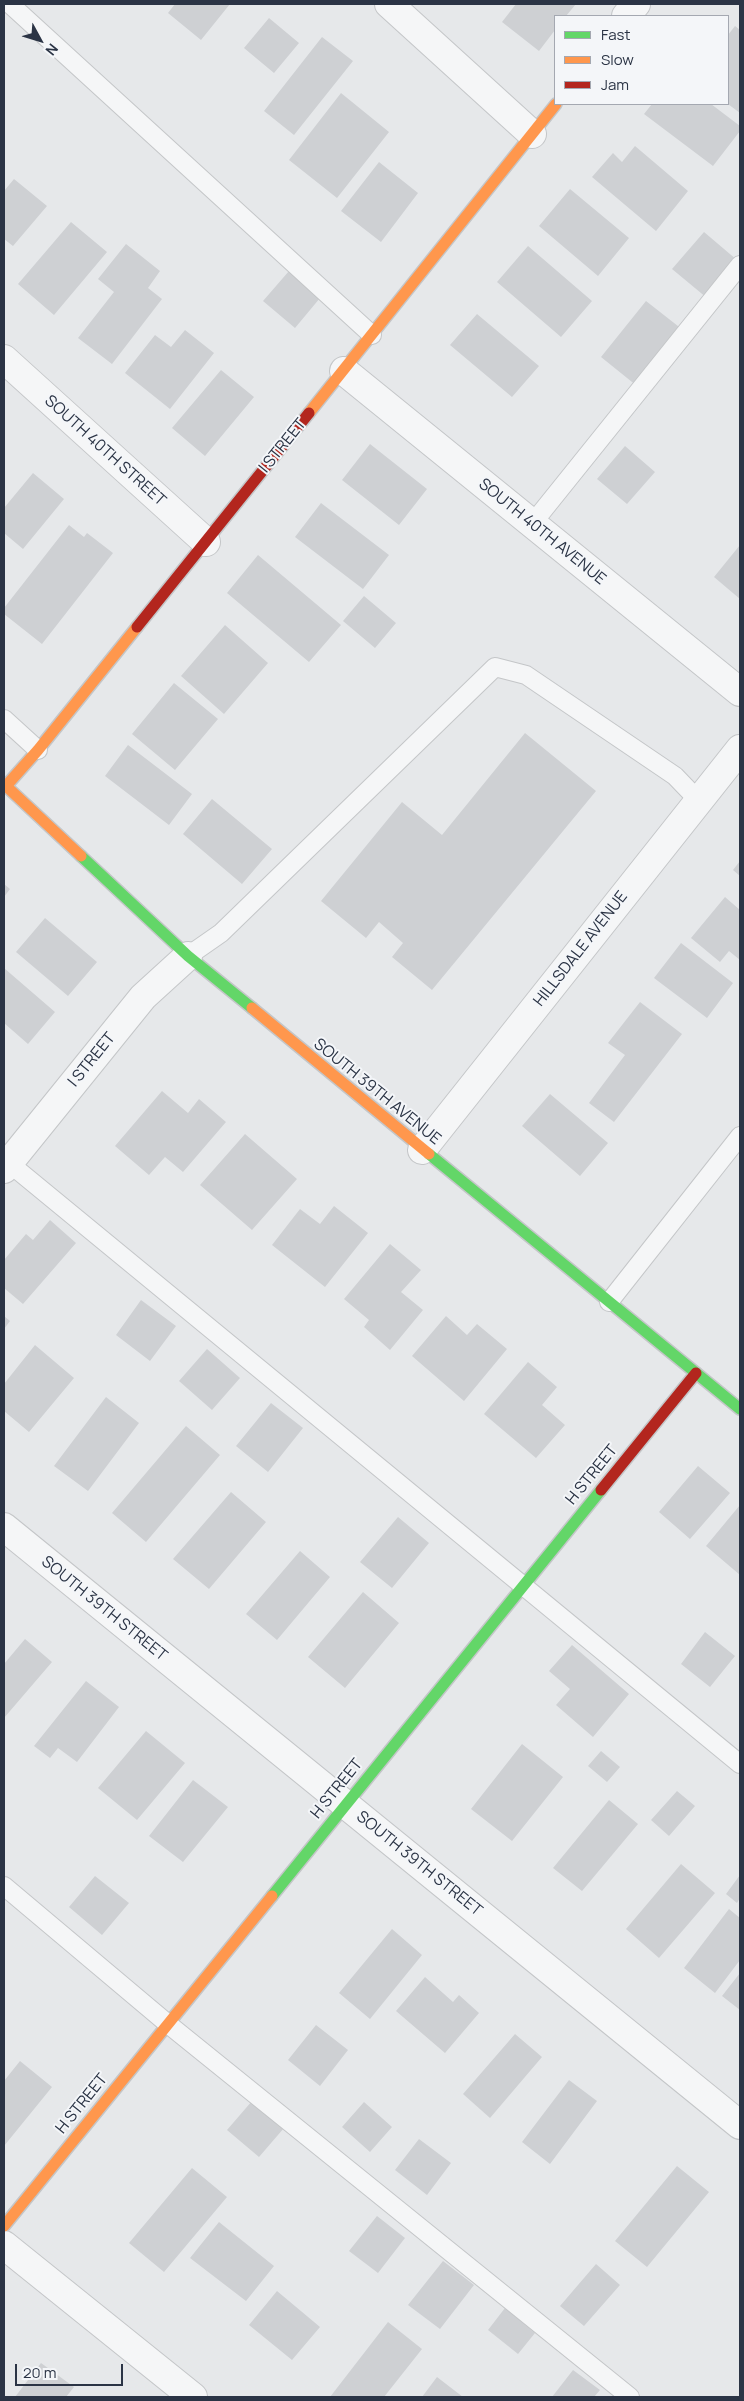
<!DOCTYPE html>
<style>
body{margin:0}
#map{position:relative;width:744px;height:2401px;overflow:hidden;background:#e6e8ea;font-family:Manrope,sans-serif}
canvas{display:block}
.frame{position:absolute;inset:0;border:5px solid #2b3445;pointer-events:none}
.legend{position:absolute;left:554px;top:15px;width:175px;height:90px;box-sizing:border-box;background:#f4f6f9;border:1px solid #a4a8b1;margin:0;padding:6px 9px;list-style:none;font-size:15px;color:#2b3445}
.legend li{display:flex;align-items:center;gap:10px;height:25px}
.legend b{width:25px;border:1px solid #a4a8b1}
.north{position:absolute;left:15px;top:15px;width:50px;height:50px;-webkit-text-stroke:4px #f4f6f9;paint-order:stroke;rotate:129deg;font-size:14px;font-weight:700;line-height:20px;text-align:center;color:#2b3445}
.north::after{content:'';display:block;margin:auto;width:18px;height:22px;background:#2b3445;clip-path:polygon(50% 0,100% 100%,50% 72%,0 100%)}
.scale{position:absolute;left:15px;top:2364px;width:108px;height:22px;box-sizing:border-box;border:2px solid #2b3445;border-top:0;padding-left:6px;font-size:15px;line-height:18px;white-space:nowrap;color:#2b3445;-webkit-text-stroke:4px #f4f6f9;paint-order:stroke}
</style>
<div id="map">
<canvas width="744" height="2401"></canvas>
<div class="frame"></div>
<ul class="legend">
<li><b style="height:6px;background:#63d668"></b>Fast</li>
<li><b style="height:6px;background:#ff974d"></b>Slow</li>
<li><b style="height:6px;background:#b3261e"></b>Jam</li>
</ul>
<div class="north">N</div>
<div class="scale">20 m</div>
</div>
<script>
const context = document.querySelector('canvas').getContext('2d');
context.lineJoin = 'round';
function paint(path, color) { context.fillStyle = color; context.fill(path, 'evenodd'); }
const toPath = rows => new Path2D(rows.map(r => 'M' + r).join(''));
function strokePath(path, color, width, dash) { context.strokeStyle = color; context.lineWidth = width; context.lineCap = dash ? 'butt' : 'round'; context.setLineDash(dash || []); context.stroke(path); }
function drawText(font, color, halo, rows, align = 'center') {
  context.font = font + ' Manrope,sans-serif'; context.lineWidth = 4; context.setLineDash([]); context.textBaseline = 'middle'; context.strokeStyle = halo; context.fillStyle = color; for (const [text, x, y, turn = 0] of rows) {
    context.save(); context.translate(x, y); context.rotate((+turn || 0) * Math.PI / 180); context.textAlign = isNaN(turn) ? turn : align; if (halo) context.strokeText(text, 0, 0); context.fillText(text, 0, 0); context.restore();
  }
}
paint(toPath([
 [175,4,230,4,201,40,168,13],
 [516,4,576,4,566,16,555,16,555,30,539,51,502,22],
 [269,18,299,43,274,73,244,48],
 [735,26,740,30,740,113,728,104,728,35],
 [322,37,353,61,294,135,264,111],
 [341,93,389,132,337,198,289,160],
 [652,104,711,104,740,126,740,131,713,166,644,114],
 [635,146,688,191,656,231,592,177,613,153,622,162],
 [379,162,418,193,381,242,341,211],
 [14,179,47,206,13,246,4,239,4,191],
 [570,189,629,238,598,276,539,226],
 [71,222,107,252,54,315,18,284],
 [704,232,737,260,707,298,672,269],
 [126,244,160,271,148,288,162,299,112,364,78,338,114,292,98,279],
 [528,246,592,301,561,337,497,282],
 [289,271,320,298,295,328,263,301],
 [646,301,683,330,637,386,601,357],
 [477,314,539,366,512,397,450,345],
 [185,330,214,353,170,409,125,373,155,335,171,347],
 [221,370,254,397,205,456,172,428],
 [370,444,427,489,399,525,342,480],
 [625,446,655,472,627,504,597,479],
 [33,473,64,499,23,549,4,533,4,508],
 [321,503,389,555,363,589,295,537],
 [69,525,84,537,87,533,113,553,42,644,4,614,4,608],
 [740,545,740,599,714,577],
 [258,555,341,625,309,662,227,593],
 [364,596,396,623,375,648,343,621],
 [225,625,268,663,224,714,181,676],
 [174,683,218,719,175,770,132,734],
 [525,733,596,791,432,990,392,957,403,943,379,922,366,938,321,901,402,802,442,835],
 [128,745,192,794,169,825,105,776],
 [212,799,272,849,242,884,183,834],
 [740,861,740,876,733,870],
 [4,884,10,889,4,897],
 [725,897,740,910,740,960,729,951,720,962,691,938],
 [45,918,97,962,68,996,16,952],
 [681,943,733,983,707,1018,654,978],
 [4,968,55,1012,28,1044,4,1023],
 [640,1002,682,1034,614,1122,589,1103,625,1055,608,1043],
 [162,1091,188,1113,199,1099,226,1122,183,1172,165,1157,149,1175,115,1146],
 [550,1094,608,1143,580,1176,522,1126],
 [245,1134,297,1179,252,1230,200,1185],
 [334,1206,368,1233,325,1287,272,1245,300,1209,320,1224],
 [50,1220,76,1243,23,1304,4,1288,4,1260,26,1234,33,1240],
 [390,1244,421,1270,401,1292,423,1310,390,1350,364,1327,369,1320,344,1299],
 [141,1300,176,1326,150,1361,116,1335],
 [4,1316,10,1321,4,1329],
 [446,1316,467,1335,477,1324,507,1349,464,1401,412,1356],
 [35,1345,74,1378,29,1432,4,1411,4,1384],
 [207,1349,240,1378,212,1410,179,1381],
 [528,1362,557,1387,542,1405,565,1425,536,1458,484,1414],
 [106,1397,139,1423,88,1491,54,1466],
 [271,1403,303,1428,268,1472,236,1446],
 [186,1426,220,1455,146,1542,112,1513],
 [698,1466,730,1493,690,1539,659,1512],
 [231,1492,266,1522,209,1589,173,1559],
 [740,1505,740,1575,706,1546],
 [398,1517,429,1543,392,1588,360,1562],
 [300,1551,330,1577,277,1640,246,1614],
 [363,1592,399,1623,345,1688,308,1657],
 [705,1632,735,1656,710,1687,681,1664],
 [25,1639,52,1662,4,1718,4,1664],
 [572,1645,629,1694,593,1737,556,1705,570,1689,549,1671],
 [86,1681,119,1707,77,1762,58,1748,50,1758,34,1746],
 [146,1731,185,1763,137,1820,98,1788],
 [522,1744,563,1777,512,1841,471,1809],
 [601,1751,620,1767,607,1782,588,1766],
 [193,1780,228,1807,183,1862,149,1836],
 [677,1791,695,1806,669,1836,651,1820],
 [609,1800,638,1824,582,1891,553,1868],
 [681,1864,715,1893,659,1958,626,1929],
 [740,1875,740,1898,737,1903,726,1894],
 [95,1876,129,1903,102,1935,69,1907],
 [729,1909,740,1918,740,1960,715,1993,684,1968],
 [392,1929,422,1955,370,2019,339,1993],
 [740,1973,740,2010,722,1996],
 [425,1977,453,2002,459,1995,479,2013,445,2053,396,2011],
 [316,2025,348,2050,320,2086,288,2060],
 [515,2034,542,2057,490,2118,463,2094],
 [20,2061,52,2087,4,2146,4,2081],
 [569,2080,597,2101,550,2164,522,2142],
 [252,2101,284,2128,259,2157,227,2130],
 [364,2102,392,2127,370,2152,342,2127],
 [419,2139,451,2163,427,2195,395,2170],
 [677,2166,709,2192,647,2267,615,2241],
 [192,2168,227,2197,164,2272,129,2243],
 [377,2216,405,2238,378,2273,349,2251],
 [219,2222,274,2266,246,2301,190,2258],
 [443,2261,474,2285,440,2329,408,2305],
 [596,2264,620,2285,584,2326,560,2306],
 [277,2291,320,2327,292,2360,249,2325],
 [505,2308,535,2333,518,2354,488,2330],
 [388,2322,422,2349,384,2397,330,2397],
 [41,2363,74,2387,66,2397,15,2397],
 [573,2370,600,2390,594,2397,552,2397],
 [437,2377,463,2397,422,2397]
]), '#ced0d3');
const lane = toPath([
 [10,4,372,335],
 [532,524,740,265],
 [4,719,38,750],
 [188,956,221,933,495,667,526,675,675,776,699,801],
 [9,1163,740,1764],
 [609,1302,740,1136],
 [4,1886,168,2024,630,2397]
]);
const street = toPath([
 [389,4,532,134],
 [626,16,636,4],
 [4,359,206,542],
 [344,371,740,692],
 [422,1150,740,749],
 [4,1169,143,997,188,956],
 [4,1527,740,2125],
 [4,2245,193,2397]
]);
const fast = toPath([
 [81,856,188,956,252,1008],
 [429,1154,740,1409],
 [272,1896,601,1490]
]);
const slow = toPath([
 [309,413,556,104],
 [81,856,6,786,38,750,137,627],
 [252,1008,429,1154],
 [4,2226,272,1896]
]);
const jam = toPath([
 [137,627,309,413],
 [601,1490,696,1373]
]);
strokePath(lane, '#c4c6c8', 20);
strokePath(street, '#c4c6c8', 30);
strokePath(fast, '#c4c6c8', 14);
strokePath(slow, '#c4c6c8', 14);
strokePath(jam, '#c4c6c8', 14);
strokePath(lane, '#f5f6f7', 18);
strokePath(street, '#f5f6f7', 28);
strokePath(fast, '#63d668', 11);
strokePath(slow, '#ff974d', 11);
strokePath(jam, '#b3261e', 11);
drawText('16px', '#2b3445', '#f4f6f9', [
 ["I STREET",283,446,-51],
 ["SOUTH 40TH STREET",105,451,42],
 ["SOUTH 40TH AVENUE",542,532,39],
 ["HILLSDALE AVENUE",581,949,-52],
 ["I STREET",92,1060,-51],
 ["SOUTH 39TH AVENUE",377,1092,39],
 ["H STREET",592,1475,-51],
 ["SOUTH 39TH STREET",104,1609,39],
 ["H STREET",337,1789,-51],
 ["SOUTH 39TH STREET",419,1864,39],
 ["H STREET",82,2104,-51]
]);
</script>
